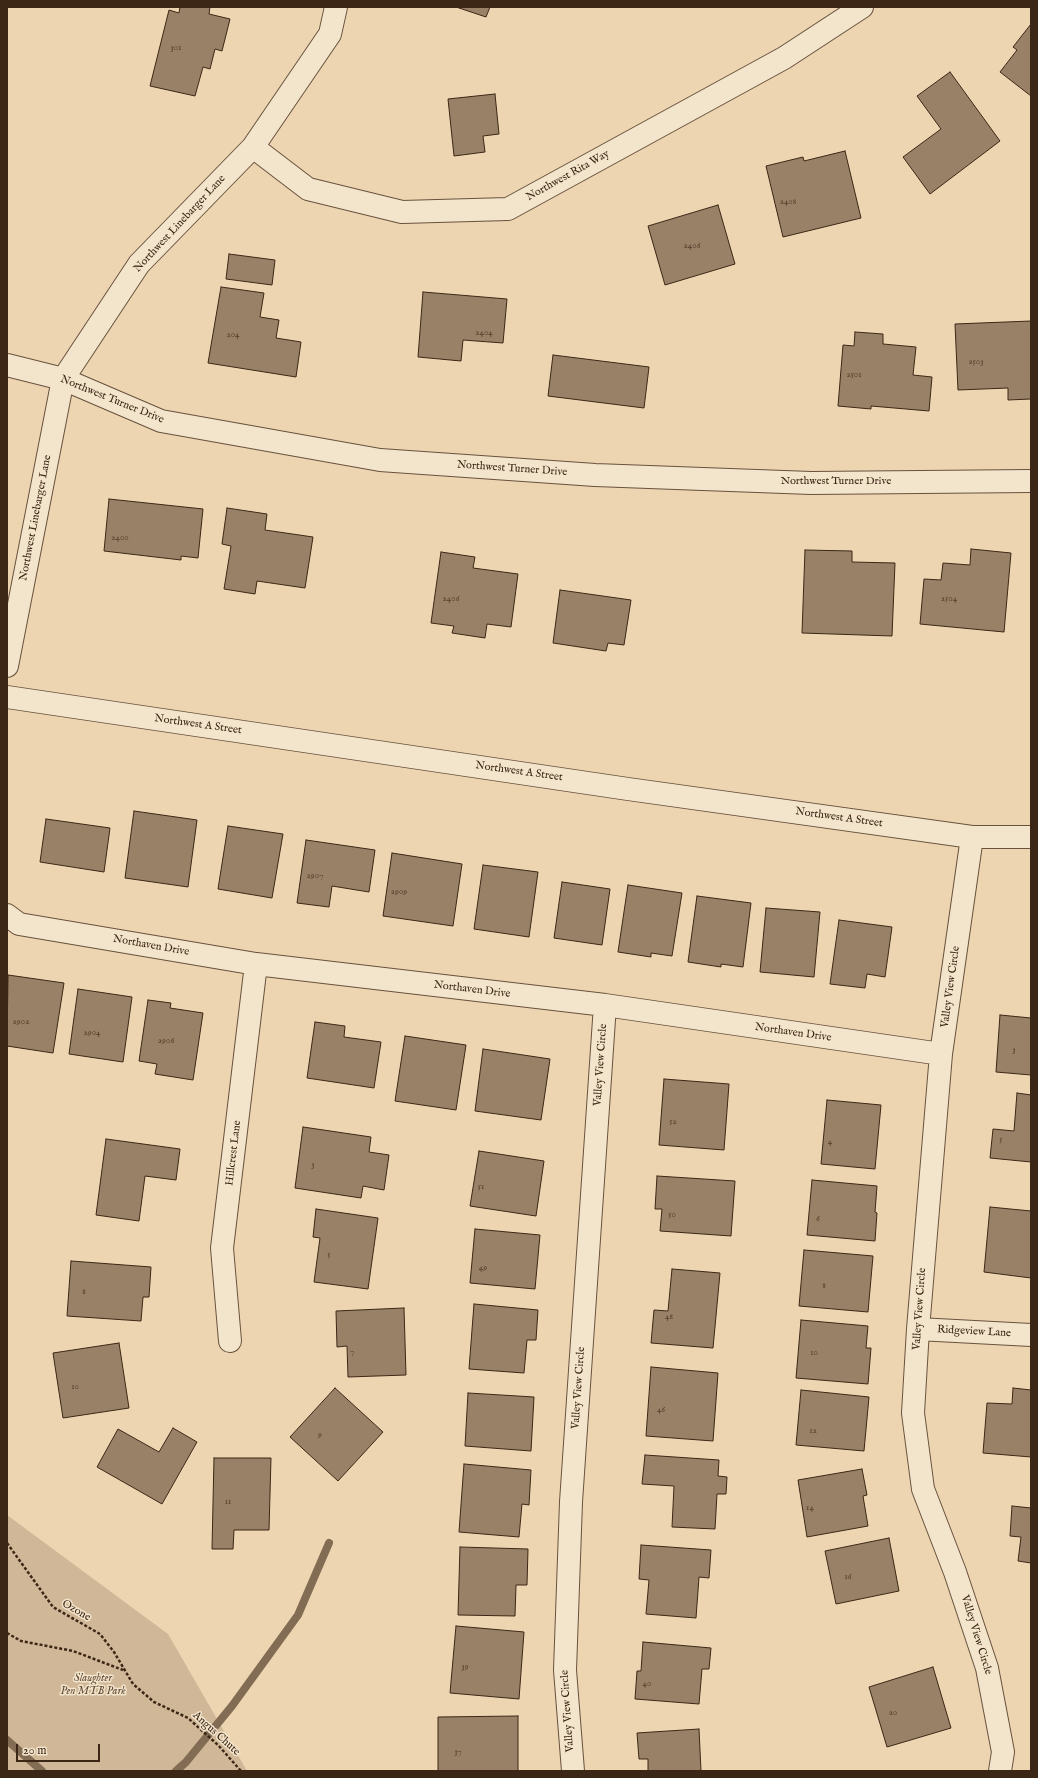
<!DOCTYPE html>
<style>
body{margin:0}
#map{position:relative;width:1038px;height:1778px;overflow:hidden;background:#edd5b1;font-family:"IM FELL English",serif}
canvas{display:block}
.frame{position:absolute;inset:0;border:8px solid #3c2716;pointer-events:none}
.scale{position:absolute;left:16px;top:1744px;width:84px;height:18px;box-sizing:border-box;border:2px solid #3c2716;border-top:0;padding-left:5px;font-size:12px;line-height:14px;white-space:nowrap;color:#3c2716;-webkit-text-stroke:3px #f3e4cc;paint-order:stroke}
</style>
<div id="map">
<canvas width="1038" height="1778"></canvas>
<div class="frame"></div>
<div class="scale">20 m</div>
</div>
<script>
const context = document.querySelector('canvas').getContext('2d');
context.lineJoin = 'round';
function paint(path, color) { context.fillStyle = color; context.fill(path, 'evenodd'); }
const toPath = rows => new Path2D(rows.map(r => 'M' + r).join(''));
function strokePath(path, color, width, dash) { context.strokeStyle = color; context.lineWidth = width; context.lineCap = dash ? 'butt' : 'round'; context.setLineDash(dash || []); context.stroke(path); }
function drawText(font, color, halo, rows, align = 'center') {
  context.font = font + ' "IM FELL English",serif'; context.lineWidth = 3; context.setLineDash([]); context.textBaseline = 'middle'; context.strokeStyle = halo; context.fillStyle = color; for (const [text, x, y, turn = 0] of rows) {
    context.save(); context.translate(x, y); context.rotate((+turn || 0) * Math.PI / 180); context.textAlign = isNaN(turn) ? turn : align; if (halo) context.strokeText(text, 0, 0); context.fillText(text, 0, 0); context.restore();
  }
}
paint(toPath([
 [7,1515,168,1634,247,1771,7,1771]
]), '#cfb797');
strokePath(toPath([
 [7,1740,42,1771],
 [176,1771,186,1762,232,1706,298,1615,329,1543]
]), '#826c53', 8);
const building = toPath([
 [180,7,210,7,209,14,230,19,222,51,215,49,210,69,203,67,195,96,150,86,169,10,179,13,180,7],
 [456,7,490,7,486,17,456,7],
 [1031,24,1031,96,1000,72,1017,50,1013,47,1031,24],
 [950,72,1000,141,930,194,903,157,941,129,917,96,950,72],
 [495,94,499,134,483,136,485,152,454,156,448,99,495,94],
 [845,151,861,218,783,237,766,166,803,157,804,161,845,151],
 [718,205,735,264,665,285,648,226,718,205],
 [229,254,275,260,272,285,226,279,229,254],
 [221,287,264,293,260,317,279,320,276,338,301,342,296,377,208,363,221,287],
 [423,292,507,299,503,343,463,340,461,361,418,357,423,292],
 [1031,321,1031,399,1008,400,1008,388,958,390,955,324,1031,321],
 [855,332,883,334,883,344,916,347,913,375,932,377,929,411,871,406,871,409,838,406,843,345,854,346,855,332],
 [553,355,649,367,644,408,548,396,553,355],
 [109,499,203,509,198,558,181,556,181,560,104,551,109,499],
 [227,508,267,514,265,530,313,537,305,588,257,581,255,594,224,589,231,546,222,544,227,508],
 [971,549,1011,553,1004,632,920,624,924,579,941,580,943,563,970,565,971,549],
 [805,550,852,551,852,562,895,563,892,636,802,633,805,550],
 [441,552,475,557,473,568,518,574,511,627,487,624,485,638,452,633,454,626,431,623,441,552],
 [560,590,631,600,624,645,608,643,606,651,553,643,560,590],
 [134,811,197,820,188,887,125,878,134,811],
 [46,819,110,828,104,872,40,862,46,819],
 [228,826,283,834,272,898,218,889,228,826],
 [306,840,375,850,369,892,332,886,329,907,297,903,306,840],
 [392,853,462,864,453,926,383,916,392,853],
 [483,865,538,872,529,937,474,929,483,865],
 [562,882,610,889,602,945,554,938,562,882],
 [628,885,682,893,672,956,651,953,651,957,618,952,628,885],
 [697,896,751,903,743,967,721,964,721,967,688,962,697,896],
 [766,908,820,912,814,977,760,972,766,908],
 [839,920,892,927,885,977,867,974,865,988,830,984,839,920],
 [8,975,64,983,53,1053,7,1046,8,975],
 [78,989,132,997,123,1062,69,1054,78,989],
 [148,1000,171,1003,170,1008,203,1013,193,1080,155,1074,157,1064,139,1061,148,1000],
 [1000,1015,1031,1018,1031,1075,996,1072,1000,1015],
 [315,1022,345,1026,344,1037,381,1042,374,1088,307,1078,315,1022],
 [405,1036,466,1045,456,1110,395,1101,405,1036],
 [483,1049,550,1059,541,1120,475,1111,483,1049],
 [664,1079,729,1084,724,1150,659,1145,664,1079],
 [1017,1093,1031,1095,1031,1162,990,1158,993,1129,1014,1131,1017,1093],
 [827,1100,881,1105,875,1169,821,1164,827,1100],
 [303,1127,371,1137,369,1152,389,1155,384,1190,363,1186,361,1198,295,1188,303,1127],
 [106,1139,180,1149,176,1180,145,1176,139,1221,96,1215,106,1139],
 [479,1151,544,1161,536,1216,470,1206,479,1151],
 [657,1176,735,1181,731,1236,660,1231,662,1209,655,1209,657,1176],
 [812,1180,877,1186,875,1212,877,1213,875,1241,807,1235,812,1180],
 [990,1207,1031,1211,1031,1278,984,1272,990,1207],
 [316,1209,378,1218,368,1289,314,1282,320,1238,313,1237,316,1209],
 [475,1229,540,1235,535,1289,470,1283,475,1229],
 [804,1250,873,1256,868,1312,799,1306,804,1250],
 [71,1261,151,1267,149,1297,143,1297,141,1321,67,1316,71,1261],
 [672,1269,720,1273,713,1348,651,1343,654,1310,668,1311,672,1269],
 [474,1304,538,1310,536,1340,527,1340,524,1373,469,1369,474,1304],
 [404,1308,406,1375,348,1377,347,1346,337,1347,336,1311,404,1308],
 [801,1320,868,1326,866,1348,871,1348,868,1384,796,1378,801,1320],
 [119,1343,129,1408,63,1418,53,1353,119,1343],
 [651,1367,718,1373,713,1441,646,1436,651,1367],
 [335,1388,383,1432,338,1481,290,1437,335,1388],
 [1013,1388,1031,1390,1031,1457,983,1453,987,1403,1012,1404,1013,1388],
 [801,1390,869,1397,864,1451,796,1445,801,1390],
 [468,1393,534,1397,531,1451,465,1446,468,1393],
 [173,1428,197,1442,162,1504,97,1467,118,1429,159,1452,173,1428],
 [645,1455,719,1460,718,1476,727,1477,726,1494,717,1494,715,1529,672,1527,674,1486,642,1484,645,1455],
 [214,1458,271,1458,269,1530,234,1530,233,1549,212,1549,214,1458],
 [464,1464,531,1470,529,1505,522,1504,519,1537,459,1532,464,1464],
 [862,1469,867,1495,863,1496,868,1526,807,1537,798,1480,862,1469],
 [1012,1506,1031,1508,1031,1563,1018,1561,1021,1537,1010,1536,1012,1506],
 [889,1538,899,1591,836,1604,825,1551,889,1538],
 [641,1545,711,1550,709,1578,699,1577,696,1618,646,1614,649,1580,639,1579,641,1545],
 [460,1547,528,1549,527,1585,516,1585,515,1616,458,1615,460,1547],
 [456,1626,524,1632,519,1699,450,1693,456,1626],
 [643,1642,711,1648,709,1669,702,1669,699,1704,635,1699,637,1671,641,1671,643,1642],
 [933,1667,951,1728,887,1747,869,1687,933,1667],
 [518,1716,518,1771,438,1771,438,1717,518,1716],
 [699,1729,701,1771,648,1771,648,1759,639,1759,637,1733,699,1729]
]);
paint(building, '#988167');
strokePath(building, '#3c2716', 1);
const minor = toPath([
 [253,147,308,189,402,212,508,209,784,58,862,7],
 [7,365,63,379,161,421,380,460,595,475,811,483,1031,481],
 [7,666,63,379,139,264,253,147,330,34,336,7],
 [972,837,941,1054,918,1329,913,1413,923,1489,955,1572,987,1668,1003,1752,1000,1771],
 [7,915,19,924,256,964,605,1005,941,1054],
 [918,1329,1031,1335],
 [230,1341,222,1248,256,964],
 [573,1771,565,1670,571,1502,605,1005]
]);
const tertiary = toPath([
 [7,697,628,789,972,837,1031,837]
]);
strokePath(minor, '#68523d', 24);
strokePath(tertiary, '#68523d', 24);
strokePath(toPath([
 [7,1543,53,1607,100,1634,114,1652,133,1684,154,1702,188,1718,218,1745,241,1771],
 [7,1633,21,1641,73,1651,123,1670]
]), '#3c2716', 2.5, [3, 2]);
strokePath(minor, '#f3e4cc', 22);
strokePath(tertiary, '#f3e4cc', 22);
drawText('9px', '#533e2a', null, [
 ["301",176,48],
 ["2408",788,202],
 ["2406",692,246],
 ["2404",484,333],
 ["204",233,335],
 ["2503",976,362],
 ["2501",854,375],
 ["2400",120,538],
 ["2406",451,599],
 ["2504",949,599],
 ["2907",315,876],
 ["2909",399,892],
 ["2902",21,1022],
 ["2904",92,1033],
 ["2906",166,1041],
 ["3",1014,1050],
 ["52",673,1122],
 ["5",1001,1140],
 ["4",830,1142],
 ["3",313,1165],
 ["51",481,1187],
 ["50",672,1215],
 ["6",818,1219],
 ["5",329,1255],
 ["49",483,1268],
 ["8",824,1286],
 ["8",84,1292],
 ["48",669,1317],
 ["7",352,1352],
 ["10",814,1353],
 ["10",75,1387],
 ["46",661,1410],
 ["12",813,1431],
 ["9",320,1435],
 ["11",228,1502],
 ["14",810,1508],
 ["16",848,1577],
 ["39",465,1667],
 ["40",647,1684],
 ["20",893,1713],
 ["37",458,1752]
]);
drawText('11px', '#3c2716', '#f3e4cc', [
 ["Northwest Rita Way",568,176,-29],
 ["Northwest Linebarger Lane",180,224,-47],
 ["Northwest Turner Drive",112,400,22],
 ["Northwest Turner Drive",512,469,4],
 ["Northwest Turner Drive",836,482],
 ["Northwest Linebarger Lane",36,518,-79],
 ["Northwest A Street",198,725,8],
 ["Northwest A Street",519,772,8],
 ["Northwest A Street",839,818,8],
 ["Northaven Drive",151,946,10],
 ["Valley View Circle",951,987,-82],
 ["Northaven Drive",472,990,7],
 ["Northaven Drive",793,1033,8],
 ["Valley View Circle",601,1065,-86],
 ["Hillcrest Lane",234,1153,-83],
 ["Valley View Circle",920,1309,-86],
 ["Ridgeview Lane",974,1332,3],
 ["Valley View Circle",579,1388,-86],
 ["Ozone",76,1611,30],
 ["Valley View Circle",976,1635,73],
 ["Valley View Circle",568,1711,-94],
 ["Angus Chute",216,1734,42]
]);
drawText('italic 11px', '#614b36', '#f3e4cc', [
 ["Slaughter",93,1679],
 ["Pen MTB Park",93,1692]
]);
</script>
